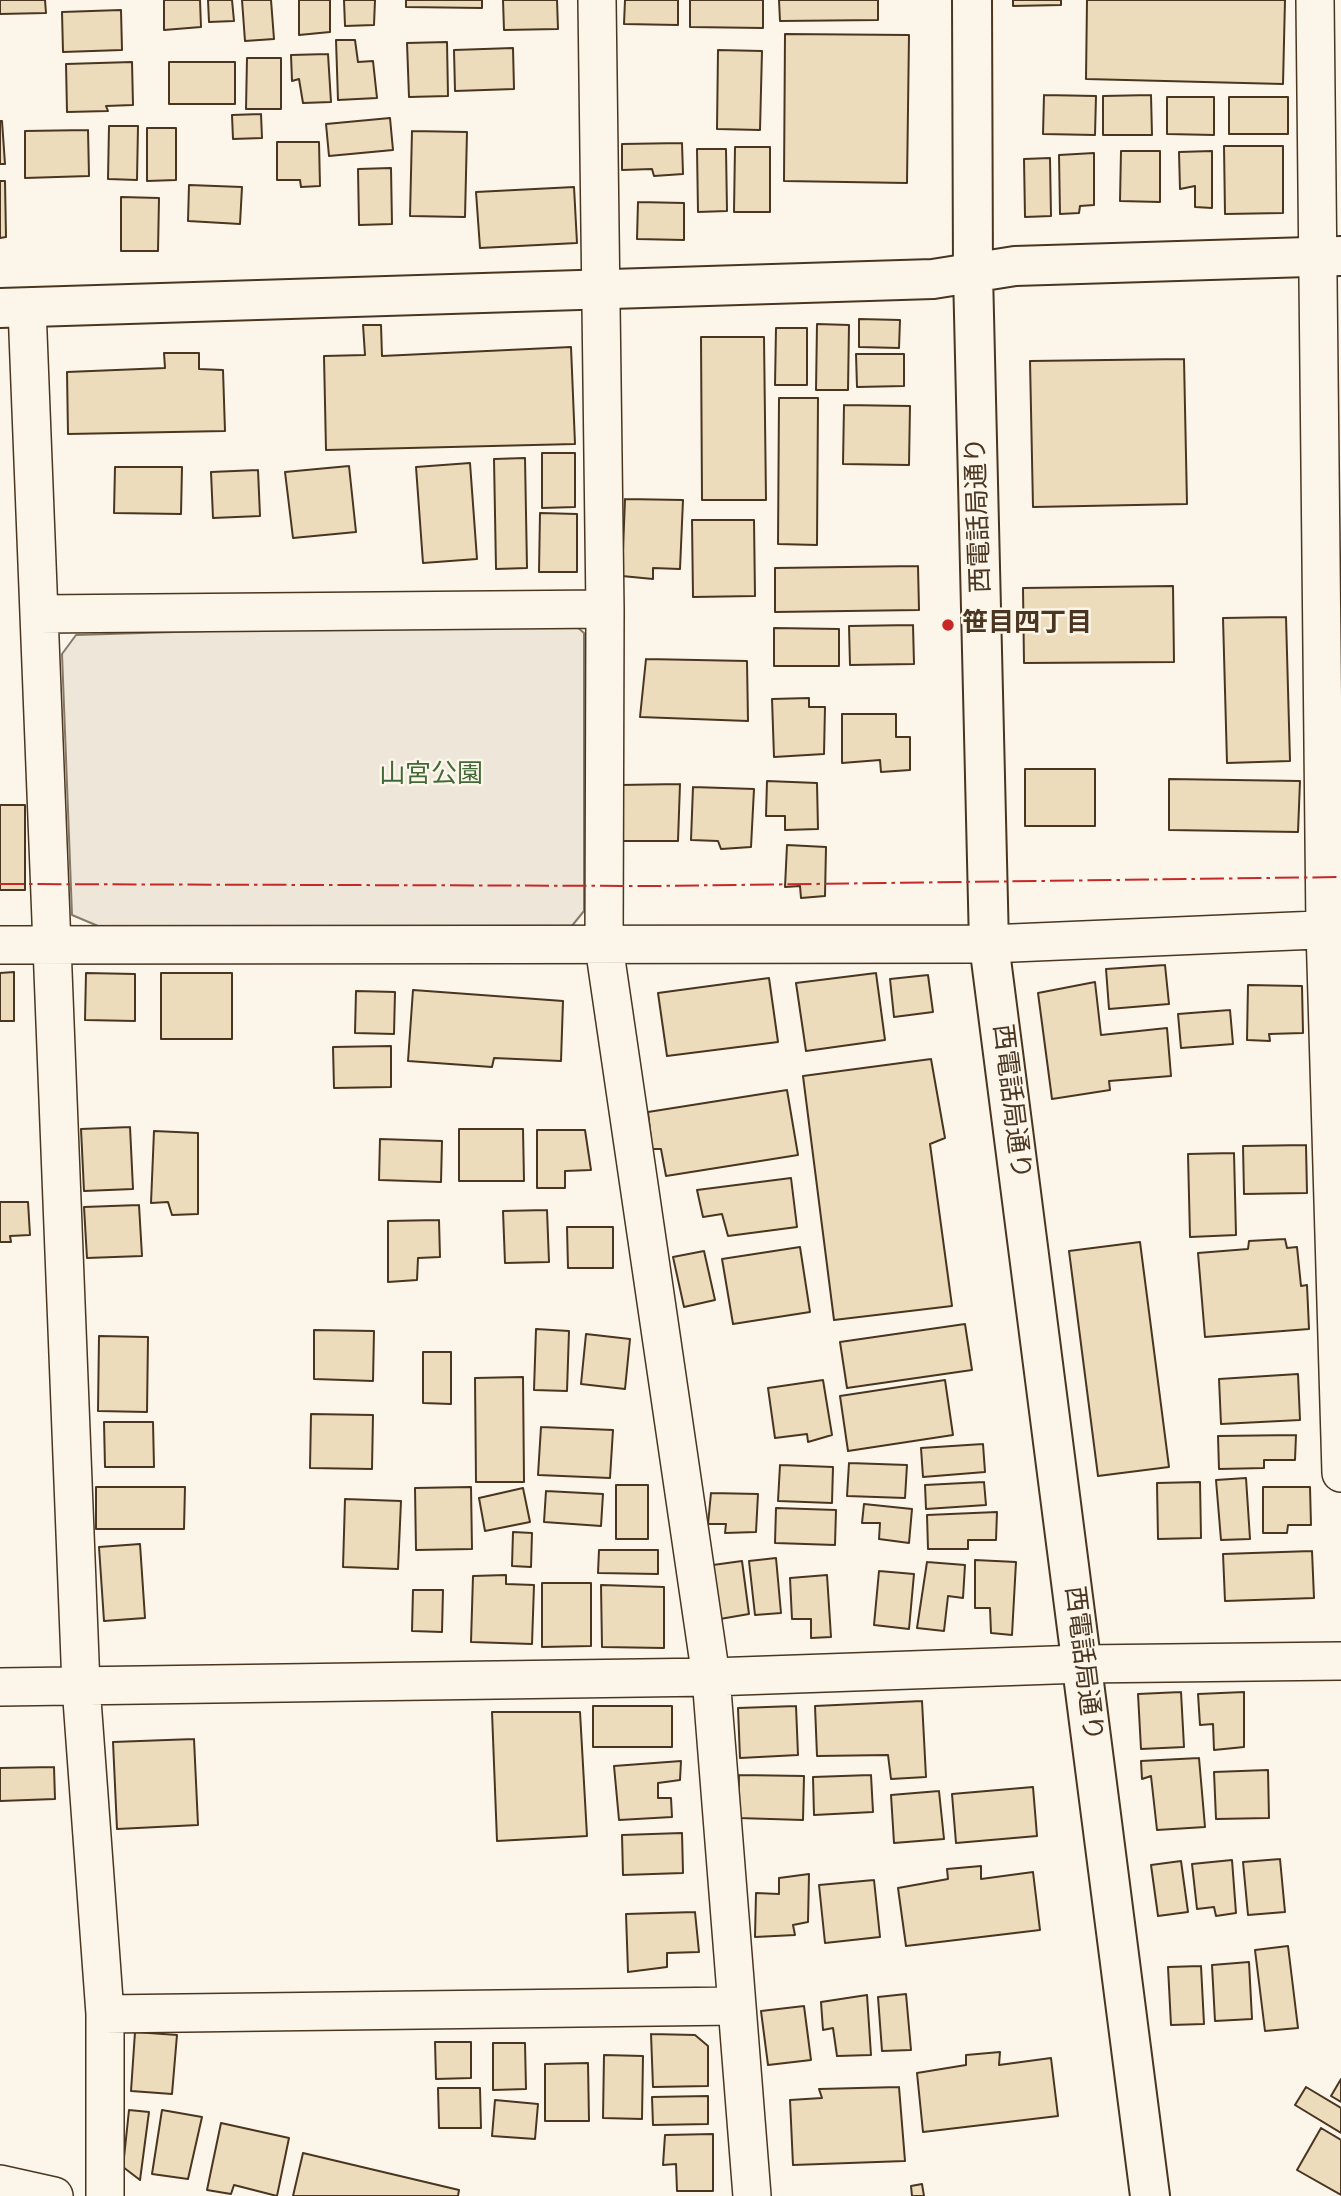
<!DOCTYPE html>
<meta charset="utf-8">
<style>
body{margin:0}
canvas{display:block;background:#fbf6e9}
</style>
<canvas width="1341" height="2196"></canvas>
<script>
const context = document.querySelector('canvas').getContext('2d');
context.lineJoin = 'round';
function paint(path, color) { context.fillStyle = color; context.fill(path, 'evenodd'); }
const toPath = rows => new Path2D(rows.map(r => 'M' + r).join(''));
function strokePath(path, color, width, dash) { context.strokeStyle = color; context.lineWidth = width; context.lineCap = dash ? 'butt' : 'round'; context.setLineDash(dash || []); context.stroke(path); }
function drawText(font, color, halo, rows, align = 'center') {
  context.font = font + ' Jost,"Noto Sans JP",sans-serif'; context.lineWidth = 5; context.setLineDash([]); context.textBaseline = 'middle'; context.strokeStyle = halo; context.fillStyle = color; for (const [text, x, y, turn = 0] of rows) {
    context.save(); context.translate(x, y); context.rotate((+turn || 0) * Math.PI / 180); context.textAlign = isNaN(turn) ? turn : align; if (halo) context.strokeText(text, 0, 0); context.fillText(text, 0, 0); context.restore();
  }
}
const green = toPath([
 [569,620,584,633,584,911,571,927,98,926,72,915,62,654,76,635,569,620]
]);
paint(green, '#ede6d9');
strokePath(green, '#887966', 2);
const building = toPath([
 [0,0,45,0,46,13,0,14,0,0],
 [164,0,200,0,201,27,164,30,164,0],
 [208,0,232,0,234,21,209,22,208,0],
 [242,0,271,0,274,39,245,41,242,0],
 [299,0,330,0,330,32,299,35,299,0],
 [344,0,375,0,374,25,345,26,344,0],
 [406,0,482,0,482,8,406,7,406,0],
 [503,0,557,0,558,29,504,30,503,0],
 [625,0,678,0,678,25,624,24,625,0],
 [690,0,763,0,763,28,690,27,690,0],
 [779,0,878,0,878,20,780,21,779,0],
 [1013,0,1061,0,1061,5,1013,6,1013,0],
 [1087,0,1285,0,1283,84,1086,79,1087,0],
 [121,10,122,50,63,52,62,12,121,10],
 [785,34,909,35,907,183,784,181,785,34],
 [336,40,355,40,358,62,373,61,377,98,338,100,336,40],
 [447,42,448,96,409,97,407,43,447,42],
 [513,48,514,89,455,91,454,50,513,48],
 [718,50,762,51,760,130,717,129,718,50],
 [328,54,331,102,303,103,299,79,292,81,291,55,328,54],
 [247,58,281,58,281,109,246,109,247,58],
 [132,62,133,105,106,106,108,111,67,112,66,64,132,62],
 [169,62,235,62,235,104,169,104,169,62],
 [1044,95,1096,96,1095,135,1043,134,1044,95],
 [1151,95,1152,135,1103,135,1103,96,1151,95],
 [1167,97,1214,97,1214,135,1167,134,1167,97],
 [1229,97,1288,97,1288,134,1229,134,1229,97],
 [261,114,262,138,233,139,232,115,261,114],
 [390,118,393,150,329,156,326,124,390,118],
 [0,121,2,121,5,164,0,164,0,121],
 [109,126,138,126,137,180,108,179,109,126],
 [147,128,176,128,176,180,147,181,147,128],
 [88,130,89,176,25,178,25,131,88,130],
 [412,131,467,132,465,217,410,216,412,131],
 [277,142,319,142,320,186,301,187,300,180,277,180,277,142],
 [682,143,683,174,654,176,652,169,622,170,622,144,682,143],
 [1224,146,1283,146,1283,213,1225,214,1224,146],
 [735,147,770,147,770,212,734,212,735,147],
 [697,149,726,149,727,211,698,212,697,149],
 [1121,151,1160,151,1160,202,1120,201,1121,151],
 [1212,151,1212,208,1195,207,1195,186,1180,189,1179,152,1212,151],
 [1094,153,1094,205,1080,206,1079,213,1060,214,1059,155,1094,153],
 [1050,158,1051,216,1025,217,1024,159,1050,158],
 [391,168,392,224,359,225,358,169,391,168],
 [0,181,5,181,6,237,0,238,0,181],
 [189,185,242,187,240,224,188,221,189,185],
 [574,187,577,243,480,248,476,192,574,187],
 [121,197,159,198,158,251,121,251,121,197],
 [638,202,684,203,684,240,637,239,638,202],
 [859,319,900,320,899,348,859,347,859,319],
 [817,324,849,325,848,390,816,390,817,324],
 [363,325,381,325,382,356,571,347,575,444,326,450,324,356,365,355,363,325],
 [776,328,807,328,807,385,775,385,776,328],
 [701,337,764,337,766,500,702,500,701,337],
 [164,353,199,353,199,369,223,370,225,431,68,434,67,372,165,368,164,353],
 [856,354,904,354,904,386,857,387,856,354],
 [1184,359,1187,504,1033,507,1030,361,1184,359],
 [779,398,818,398,817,545,778,544,779,398],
 [844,405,910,406,909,465,843,464,844,405],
 [542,453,575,453,575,507,542,508,542,453],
 [525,458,527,568,496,569,494,459,525,458],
 [470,463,477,559,423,563,416,467,470,463],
 [349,466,356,532,293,538,285,472,349,466],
 [115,467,182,467,181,514,114,513,115,467],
 [258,470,260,516,213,518,211,472,258,470],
 [625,499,683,500,680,569,653,568,653,579,622,576,625,499],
 [540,513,577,514,577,572,539,572,540,513],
 [692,520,754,520,755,596,693,597,692,520],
 [918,566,919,610,775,612,775,568,918,566],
 [1173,586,1174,662,1024,663,1023,588,1173,586],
 [1286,617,1290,761,1227,763,1223,618,1286,617],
 [913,625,914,664,850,665,849,626,913,625],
 [774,628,839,629,839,666,774,666,774,628],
 [646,659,747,661,748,721,640,717,646,659],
 [809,698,809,707,825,707,824,754,774,757,772,699,809,698],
 [842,714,896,714,896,737,910,737,910,770,881,772,880,760,842,763,842,714],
 [1025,769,1095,769,1095,826,1025,826,1025,769],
 [1169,779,1300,781,1298,832,1169,830,1169,779],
 [767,781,817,783,818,829,785,830,785,816,766,816,767,781],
 [680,784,678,841,622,841,620,785,680,784],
 [693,787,754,789,751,847,721,849,718,841,691,840,693,787],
 [0,805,25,805,25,890,0,890,0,805],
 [787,845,826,847,825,896,801,898,800,886,785,887,787,845],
 [1165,965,1169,1004,1109,1009,1106,969,1165,965],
 [14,972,14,1021,0,1021,0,973,14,972],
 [86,973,135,974,135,1021,85,1020,86,973],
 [161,973,232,973,232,1039,161,1039,161,973],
 [876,973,885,1040,806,1051,796,983,876,973],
 [928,975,933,1012,894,1017,890,979,928,975],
 [769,978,778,1042,667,1056,658,993,769,978],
 [1095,982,1101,1035,1167,1028,1171,1076,1109,1081,1110,1090,1052,1099,1038,993,1095,982],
 [1248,985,1302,986,1303,1033,1269,1034,1270,1041,1247,1040,1248,985],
 [413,990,563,1001,561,1061,494,1058,492,1067,408,1061,413,990],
 [356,991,395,992,394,1034,355,1033,356,991],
 [1230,1010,1233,1044,1181,1048,1178,1014,1230,1010],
 [391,1046,391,1087,334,1088,333,1047,391,1046],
 [931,1059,945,1138,930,1144,952,1306,834,1320,803,1076,931,1059],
 [787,1090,798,1155,666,1176,661,1149,652,1149,648,1112,787,1090],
 [130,1127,133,1189,84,1191,81,1129,130,1127],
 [459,1129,523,1129,524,1181,459,1181,459,1129],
 [537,1130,585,1130,591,1170,565,1171,565,1188,537,1188,537,1130],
 [154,1131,198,1133,198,1214,172,1215,168,1202,151,1203,154,1131],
 [380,1139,442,1141,441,1182,379,1180,380,1139],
 [1306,1145,1307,1193,1244,1194,1243,1146,1306,1145],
 [1234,1153,1236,1235,1190,1237,1188,1154,1234,1153],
 [791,1178,797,1227,728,1236,722,1214,703,1217,697,1190,791,1178],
 [0,1202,28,1202,30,1235,10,1236,11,1242,0,1242,0,1202],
 [139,1205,142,1256,87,1258,84,1207,139,1205],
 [547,1210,549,1262,505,1263,503,1211,547,1210],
 [439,1220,440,1257,418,1258,417,1280,388,1282,388,1221,439,1220],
 [567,1227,613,1227,613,1268,568,1268,567,1227],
 [1285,1239,1287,1248,1297,1247,1301,1286,1307,1285,1309,1329,1205,1337,1198,1253,1248,1249,1249,1241,1285,1239],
 [1140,1242,1169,1467,1098,1476,1069,1251,1140,1242],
 [800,1247,810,1312,733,1324,722,1259,800,1247],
 [704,1251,715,1300,684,1307,673,1257,704,1251],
 [965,1324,972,1370,847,1388,840,1342,965,1324],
 [536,1329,569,1331,567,1391,534,1390,536,1329],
 [314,1330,374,1331,373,1381,314,1379,314,1330],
 [586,1334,630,1339,625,1389,581,1384,586,1334],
 [99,1336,148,1337,147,1412,98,1411,99,1336],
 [423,1352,451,1352,451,1404,423,1403,423,1352],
 [1298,1374,1300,1420,1221,1424,1219,1379,1298,1374],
 [523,1377,524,1482,476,1482,475,1378,523,1377],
 [823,1380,832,1435,808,1442,807,1434,775,1438,768,1388,823,1380],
 [945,1380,953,1435,848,1451,840,1396,945,1380],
 [311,1414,373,1415,372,1469,310,1468,311,1414],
 [104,1422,153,1422,154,1467,105,1467,104,1422],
 [541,1427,613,1430,610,1478,538,1475,541,1427],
 [1296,1435,1295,1460,1264,1460,1264,1468,1219,1469,1218,1436,1296,1435],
 [983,1444,985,1472,923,1477,921,1448,983,1444],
 [849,1463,907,1465,905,1498,847,1496,849,1463],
 [780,1465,833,1467,832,1503,778,1501,780,1465],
 [1246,1478,1250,1539,1221,1540,1216,1480,1246,1478],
 [984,1482,986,1505,926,1509,925,1485,984,1482],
 [1200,1482,1201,1538,1158,1539,1157,1483,1200,1482],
 [616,1485,648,1485,648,1539,616,1539,616,1485],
 [96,1487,185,1487,184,1529,96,1529,96,1487],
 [471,1487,472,1549,416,1550,415,1488,471,1487],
 [1263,1487,1310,1487,1311,1525,1288,1525,1287,1533,1263,1533,1263,1487],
 [523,1488,530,1522,485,1531,479,1498,523,1488],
 [546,1491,603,1494,601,1526,544,1522,546,1491],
 [711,1493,758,1494,756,1532,725,1533,726,1524,708,1524,711,1493],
 [345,1499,401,1501,398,1569,343,1567,345,1499],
 [864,1504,912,1509,909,1543,879,1539,880,1523,862,1523,864,1504],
 [776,1508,836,1510,835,1545,775,1543,776,1508],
 [997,1512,996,1540,968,1540,968,1549,928,1549,927,1515,997,1512],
 [513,1532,532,1533,531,1567,512,1566,513,1532],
 [140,1544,145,1618,104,1621,99,1547,140,1544],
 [599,1550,658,1550,658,1574,598,1573,599,1550],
 [1312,1551,1314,1598,1225,1601,1223,1554,1312,1551],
 [776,1558,781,1613,755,1615,749,1561,776,1558],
 [975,1560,1016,1562,1012,1635,991,1633,990,1608,975,1608,975,1560],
 [742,1561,749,1614,720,1619,713,1565,742,1561],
 [927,1562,965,1565,963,1598,948,1596,944,1631,917,1628,927,1562],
 [879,1571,914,1574,909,1629,874,1625,879,1571],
 [506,1575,506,1584,534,1585,532,1644,471,1642,473,1576,506,1575],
 [827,1575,831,1637,811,1638,811,1619,792,1619,790,1578,827,1575],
 [542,1583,591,1583,591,1646,542,1647,542,1583],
 [601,1585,664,1587,664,1648,602,1647,601,1585],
 [413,1590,443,1590,442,1632,412,1631,413,1590],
 [1181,1692,1184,1747,1141,1749,1138,1694,1181,1692],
 [1244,1692,1244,1747,1214,1750,1213,1724,1200,1725,1198,1694,1244,1692],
 [922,1701,926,1777,891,1779,888,1755,817,1756,815,1706,922,1701],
 [593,1706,672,1706,672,1747,593,1747,593,1706],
 [796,1706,798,1755,740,1758,738,1708,796,1706],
 [492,1712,580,1712,587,1836,497,1841,492,1712],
 [194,1739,198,1825,117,1829,113,1742,194,1739],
 [1199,1758,1205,1827,1157,1830,1151,1776,1142,1779,1141,1761,1199,1758],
 [681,1761,680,1780,658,1783,658,1798,671,1798,672,1817,619,1820,614,1766,681,1761],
 [54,1767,55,1799,0,1801,0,1768,54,1767],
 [1268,1770,1269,1818,1216,1819,1214,1772,1268,1770],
 [739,1775,804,1776,803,1820,738,1818,739,1775],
 [871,1775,873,1812,814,1815,813,1777,871,1775],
 [1033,1787,1037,1836,956,1843,952,1794,1033,1787],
 [939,1791,944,1839,894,1843,891,1795,939,1791],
 [682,1833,683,1873,623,1875,622,1835,682,1833],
 [1280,1859,1285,1912,1248,1915,1243,1862,1280,1859],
 [1232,1860,1236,1913,1216,1916,1214,1907,1197,1909,1192,1864,1232,1860],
 [1181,1861,1188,1912,1158,1916,1151,1865,1181,1861],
 [981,1866,981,1879,1033,1872,1040,1930,906,1946,898,1888,948,1879,947,1869,981,1866],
 [809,1874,808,1922,793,1925,795,1935,755,1937,756,1893,779,1894,779,1878,809,1874],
 [874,1880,880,1937,825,1943,819,1885,874,1880],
 [695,1912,699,1952,667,1953,667,1967,628,1972,626,1914,695,1912],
 [1288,1946,1298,2028,1265,2031,1255,1950,1288,1946],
 [1249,1962,1252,2019,1215,2021,1212,1965,1249,1962],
 [1201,1966,1204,2024,1171,2025,1168,1967,1201,1966],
 [906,1994,911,2050,882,2051,878,1997,906,1994],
 [867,1995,871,2055,837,2056,833,2028,823,2030,821,2002,867,1995],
 [804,2006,811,2060,768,2065,761,2011,804,2006],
 [135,2032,177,2035,172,2094,131,2091,135,2032],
 [651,2034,695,2035,708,2046,708,2086,653,2087,651,2034],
 [435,2042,471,2042,471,2078,436,2079,435,2042],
 [493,2043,525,2043,526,2089,493,2090,493,2043],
 [1000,2052,999,2065,1051,2058,1058,2116,923,2132,917,2073,966,2065,966,2055,1000,2052],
 [604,2055,643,2056,642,2119,603,2118,604,2055],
 [588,2063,589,2121,545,2121,545,2064,588,2063],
 [1341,2079,1341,2102,1331,2096,1341,2079],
 [899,2087,905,2161,793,2165,790,2100,822,2098,819,2089,899,2087],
 [1306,2087,1341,2108,1341,2133,1295,2105,1306,2087],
 [438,2088,480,2088,481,2128,439,2128,438,2088],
 [708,2096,708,2124,653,2125,652,2097,708,2096],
 [495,2100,538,2104,535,2139,492,2136,495,2100],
 [129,2110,149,2112,140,2180,123,2167,129,2110],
 [162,2110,202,2117,188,2179,152,2174,162,2110],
 [221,2123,289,2138,277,2196,234,2185,231,2194,207,2190,221,2123],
 [1321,2128,1341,2140,1341,2195,1297,2170,1321,2128],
 [713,2134,713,2191,677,2191,676,2164,663,2165,665,2135,713,2134],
 [303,2153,459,2190,458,2196,293,2196,303,2153],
 [922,2184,924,2196,912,2196,911,2186,922,2184]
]);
paint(building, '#ecdcbc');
strokePath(building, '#4a3520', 2);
const street = toPath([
 [597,0,605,609,604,946,711,1677,752,2196],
 [1315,0,1325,929,1341,1473],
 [27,308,81,1686,105,2014,105,2196],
 [40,614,605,609],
 [0,945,989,944,1341,929],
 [0,1687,711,1677,1082,1664,1341,1661],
 [105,2014,736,2006],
 [0,2184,54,2196]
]);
const secondary = toPath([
 [972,0,973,273,989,944,1150,2196],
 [0,308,933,279,1015,266,1341,256]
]);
strokePath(street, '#4a3520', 40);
strokePath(secondary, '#4a3520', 42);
strokePath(street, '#fbf6e9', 37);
strokePath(secondary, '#fbf6e9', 38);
strokePath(toPath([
 [0,884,656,886,1341,877]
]), '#c62828', 2, [24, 5, 3.5, 5]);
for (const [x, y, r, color] of [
 [948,625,7,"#c62828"]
]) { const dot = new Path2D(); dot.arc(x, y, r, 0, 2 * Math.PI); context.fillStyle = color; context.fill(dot); strokePath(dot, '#fbf6e9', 2.5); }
drawText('26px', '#4a3520', '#fbf6e9', [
 ["西電話局通り",980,515,-92],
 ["西電話局通り",1010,1102,83],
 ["西電話局通り",1082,1664,83]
]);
drawText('bold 26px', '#4a3520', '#fbf6e9', [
 ["笹目四丁目",962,625]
], 'left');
drawText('26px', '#436837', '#fbf6e9', [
 ["山宮公園",431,776]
]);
</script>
